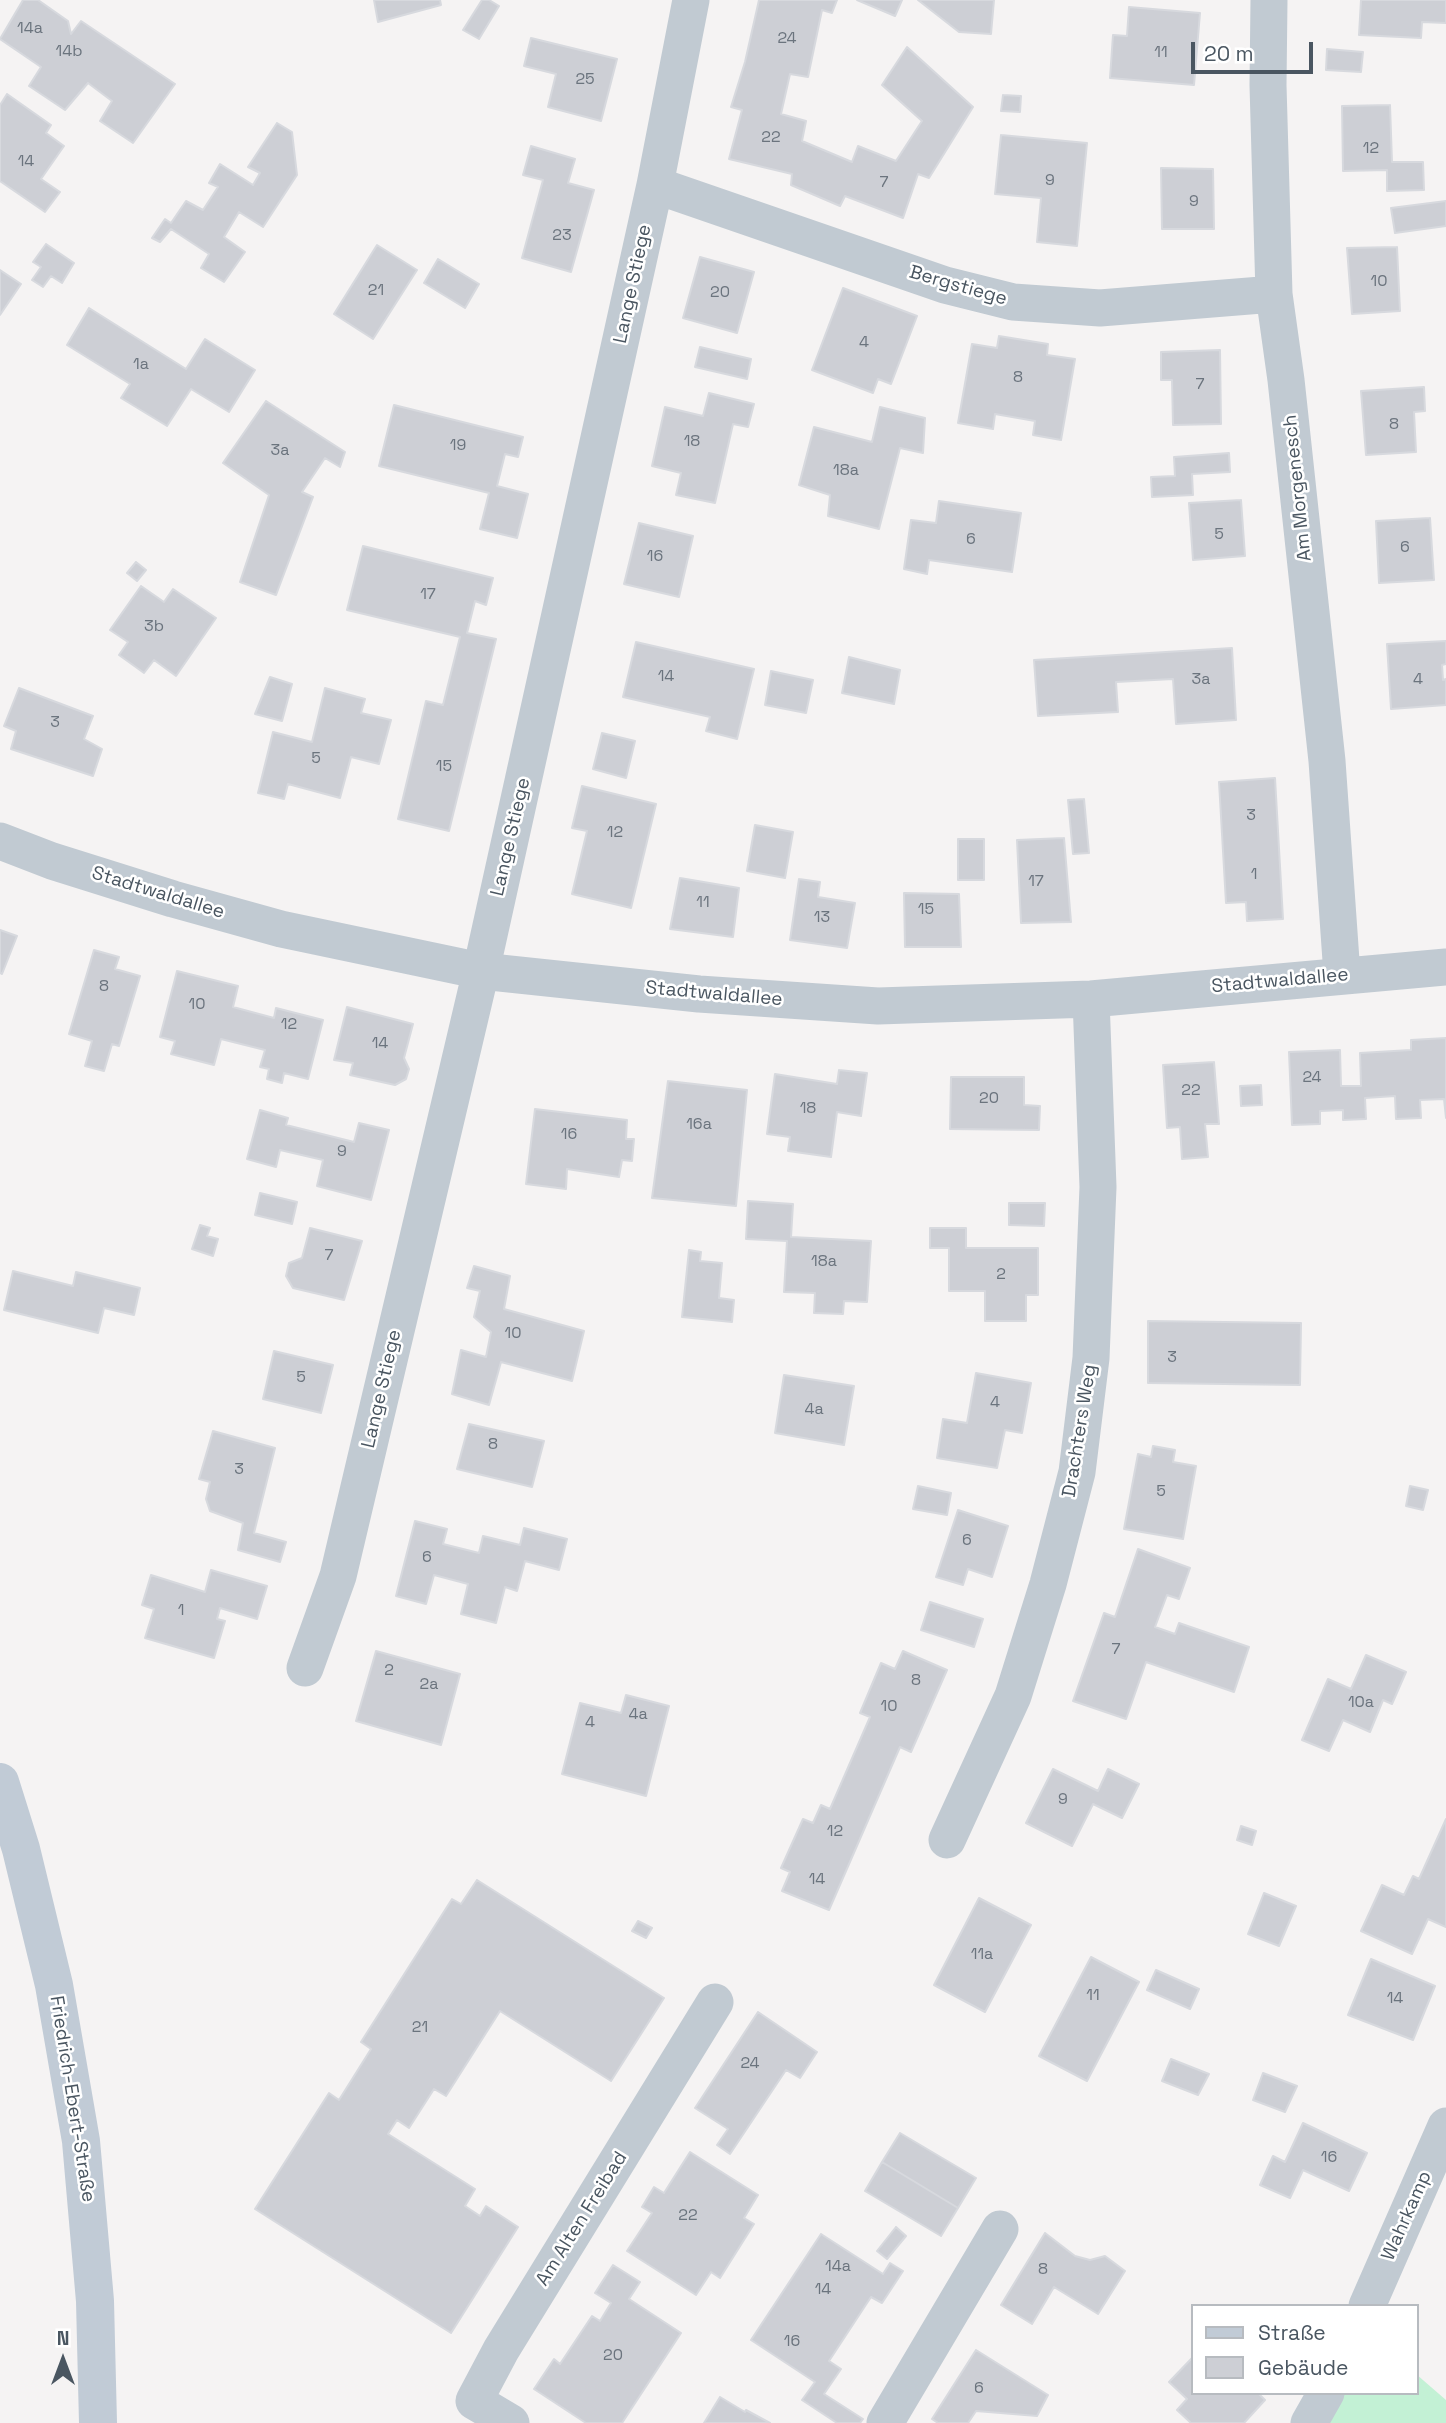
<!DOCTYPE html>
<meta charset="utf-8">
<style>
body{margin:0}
#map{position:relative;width:1446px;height:2423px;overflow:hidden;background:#f5f3f3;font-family:"Space Grotesk",sans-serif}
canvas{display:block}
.legend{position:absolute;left:1191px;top:2304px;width:228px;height:91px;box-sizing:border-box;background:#fff;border:2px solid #b7bbc0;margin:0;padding:9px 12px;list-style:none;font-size:21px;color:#4a5661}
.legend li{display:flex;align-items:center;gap:14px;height:35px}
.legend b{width:35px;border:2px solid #b7bbc0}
.north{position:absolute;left:28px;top:2325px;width:70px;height:70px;-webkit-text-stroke:5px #fff;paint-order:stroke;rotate:0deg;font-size:19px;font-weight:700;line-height:28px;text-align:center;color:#4a5661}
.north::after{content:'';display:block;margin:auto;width:24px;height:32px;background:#4a5661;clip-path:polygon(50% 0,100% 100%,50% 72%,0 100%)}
.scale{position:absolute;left:1191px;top:42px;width:122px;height:32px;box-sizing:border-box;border:4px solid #4a5661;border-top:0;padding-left:9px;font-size:21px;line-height:24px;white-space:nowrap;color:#4a5661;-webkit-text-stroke:5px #fff;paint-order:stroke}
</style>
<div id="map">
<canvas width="1446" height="2423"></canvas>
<ul class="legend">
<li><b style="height:9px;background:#c1cbd6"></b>Straße</li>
<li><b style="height:19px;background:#cdcfd5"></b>Gebäude</li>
</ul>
<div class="north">N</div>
<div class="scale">20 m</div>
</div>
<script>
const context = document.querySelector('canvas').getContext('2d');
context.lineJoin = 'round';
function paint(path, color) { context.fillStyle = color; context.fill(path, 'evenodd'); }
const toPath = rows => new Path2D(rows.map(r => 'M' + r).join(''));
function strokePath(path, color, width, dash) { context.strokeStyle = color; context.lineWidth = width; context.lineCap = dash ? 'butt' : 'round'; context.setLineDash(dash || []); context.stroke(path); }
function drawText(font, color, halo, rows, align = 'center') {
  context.font = font + ' "Space Grotesk",sans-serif'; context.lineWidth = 5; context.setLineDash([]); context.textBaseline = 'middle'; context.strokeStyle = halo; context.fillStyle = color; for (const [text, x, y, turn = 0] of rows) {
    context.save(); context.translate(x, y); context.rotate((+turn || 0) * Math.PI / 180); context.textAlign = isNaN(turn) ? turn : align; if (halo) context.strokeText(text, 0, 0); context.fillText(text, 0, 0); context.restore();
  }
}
paint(toPath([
 [1416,2374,1446,2400,1446,2423,1321,2423,1339,2393,1416,2393]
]), '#c3f1d5');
const building = toPath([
 [23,0,38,0,68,21,71,34,81,21,175,84,133,143,100,121,112,101,88,83,65,110,29,86,41,67,0,39,23,0],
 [374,0,440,0,441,5,378,22,374,0],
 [482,0,489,0,499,6,479,39,463,30,482,0],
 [759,0,837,0,832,13,822,10,808,77,790,74,781,114,806,121,802,141,852,162,858,146,896,161,922,121,882,85,907,47,973,107,929,178,918,174,903,218,845,196,840,206,791,185,792,174,729,159,742,110,731,107,745,62,759,0],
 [857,0,902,0,895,16,857,0],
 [918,0,994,0,991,34,959,32,918,0],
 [1361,0,1446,0,1446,23,1422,22,1421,38,1359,35,1361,0],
 [1129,7,1200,13,1194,85,1110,78,1113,35,1127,36,1129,7],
 [531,38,617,59,601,121,548,107,556,74,524,66,531,38],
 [1327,49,1363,52,1361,72,1326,70,1327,49],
 [7,94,51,125,46,133,64,146,41,179,60,192,45,212,0,181,0,105,7,94],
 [1003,95,1021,96,1020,112,1001,111,1003,95],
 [1390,105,1392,162,1423,162,1424,190,1387,191,1387,170,1343,171,1342,106,1390,105],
 [277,123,292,132,297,175,263,227,239,212,224,237,245,252,224,282,201,268,209,254,171,229,160,242,152,238,165,219,171,223,186,201,203,210,218,187,209,183,220,164,253,185,260,173,248,167,277,123],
 [1001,135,1087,143,1077,246,1037,242,1041,198,995,194,1001,135],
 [531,146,575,159,568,183,594,190,571,272,522,258,543,180,523,175,531,146],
 [1161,168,1213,169,1214,229,1162,229,1161,168],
 [1446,201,1446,226,1395,233,1391,208,1446,201],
 [46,244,74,263,62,283,51,276,43,287,32,280,41,267,33,262,46,244],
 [377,245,417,270,373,339,334,314,377,245],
 [1397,247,1400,311,1352,314,1347,248,1397,247],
 [700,257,754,272,737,333,683,318,700,257],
 [438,259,479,284,465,308,424,283,438,259],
 [0,270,21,284,0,315,0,270],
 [843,288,917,316,891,384,878,379,873,393,812,370,843,288],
 [89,308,186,369,205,339,255,370,229,412,191,389,167,426,121,398,130,384,67,345,89,308],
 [999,336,1048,344,1047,355,1075,359,1061,440,1033,435,1035,421,995,414,993,429,958,423,972,344,997,348,999,336],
 [700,347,751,359,747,379,695,367,700,347],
 [1220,350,1221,424,1173,425,1172,380,1161,380,1161,352,1220,350],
 [1424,387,1425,411,1414,412,1416,452,1366,455,1361,391,1424,387],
 [709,393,754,404,748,427,733,424,715,503,676,495,681,473,652,466,665,407,703,416,709,393],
 [266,401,345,452,340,467,325,458,302,492,313,497,276,595,240,582,269,495,223,463,266,401],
 [394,405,523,437,518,457,505,454,497,486,528,494,517,538,480,529,489,493,379,466,394,405],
 [880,407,925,418,923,453,900,448,879,529,828,516,830,495,799,485,814,427,872,442,880,407],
 [1229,453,1230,472,1192,474,1193,495,1152,497,1151,477,1175,476,1174,457,1229,453],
 [1241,500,1245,556,1193,560,1189,503,1241,500],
 [939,501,1021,513,1012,572,929,560,927,574,904,569,911,520,936,523,939,501],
 [1430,518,1434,580,1379,583,1376,521,1430,518],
 [639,523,693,536,679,597,624,584,639,523],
 [363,546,493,578,486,605,475,601,467,633,496,639,449,831,398,819,426,701,443,705,460,637,347,610,363,546],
 [136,562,146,570,137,581,127,573,136,562],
 [141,586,164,602,173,589,216,618,176,676,154,660,144,673,119,655,128,642,110,630,141,586],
 [1446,641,1446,664,1442,665,1443,680,1446,679,1446,705,1391,709,1387,644,1446,641],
 [636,642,754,669,737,739,706,731,710,717,623,697,636,642],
 [1232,648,1236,720,1176,724,1173,679,1116,682,1118,712,1038,716,1034,660,1232,648],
 [849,657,900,670,894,704,842,693,849,657],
 [771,671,813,680,806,713,765,705,771,671],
 [270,677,292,684,282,721,255,714,270,677],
 [19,688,93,716,84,739,102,749,93,776,11,749,16,731,4,726,19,688],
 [325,688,365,699,361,713,391,720,379,764,351,757,340,798,288,784,284,799,258,793,273,732,312,742,325,688],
 [602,733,635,741,626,778,593,769,602,733],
 [1275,778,1283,919,1247,921,1246,902,1226,903,1219,782,1275,778],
 [582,786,656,804,631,908,572,894,587,831,572,828,582,786],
 [1084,799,1089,853,1073,854,1068,800,1084,799],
 [755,825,793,832,785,878,747,871,755,825],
 [1064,838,1071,922,1021,923,1017,840,1064,838],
 [958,839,984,839,984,880,958,880,958,839],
 [680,878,739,888,733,937,670,929,680,878],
 [799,879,820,882,818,897,855,903,847,948,790,940,799,879],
 [904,893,959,894,961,947,905,947,904,893],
 [0,930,17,936,2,974,0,973,0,930],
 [94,950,119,957,115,969,140,976,119,1046,112,1044,104,1071,85,1066,92,1041,69,1034,94,950],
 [177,971,238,986,233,1007,274,1018,276,1008,323,1020,308,1079,284,1073,282,1083,267,1079,269,1069,260,1067,265,1050,221,1039,214,1065,171,1054,175,1041,160,1037,177,971],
 [347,1007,413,1024,404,1058,409,1069,406,1079,395,1085,350,1075,353,1063,334,1060,347,1007],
 [1446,1038,1446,1118,1444,1099,1420,1100,1421,1118,1396,1119,1395,1096,1365,1098,1366,1119,1343,1120,1343,1110,1320,1111,1320,1124,1292,1125,1289,1052,1340,1050,1341,1086,1361,1086,1360,1053,1411,1050,1411,1040,1446,1038],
 [1214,1062,1219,1124,1205,1124,1208,1157,1182,1159,1180,1127,1167,1128,1163,1065,1214,1062],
 [839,1070,867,1073,861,1116,837,1112,831,1157,788,1151,790,1137,767,1134,775,1074,837,1084,839,1070],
 [951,1077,1024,1077,1024,1105,1040,1106,1039,1130,950,1129,951,1077],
 [668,1081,747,1090,736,1206,652,1198,668,1081],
 [1261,1085,1262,1105,1241,1106,1240,1086,1261,1085],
 [535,1109,627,1120,626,1139,634,1139,632,1161,622,1160,619,1177,567,1169,566,1189,526,1184,535,1109],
 [260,1110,288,1118,286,1125,354,1142,359,1123,389,1130,371,1200,317,1186,323,1160,280,1150,276,1167,247,1159,260,1110],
 [260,1193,297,1202,292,1224,255,1215,260,1193],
 [748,1201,793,1204,791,1237,871,1241,867,1302,844,1301,843,1314,814,1313,815,1293,784,1292,787,1241,746,1239,748,1201],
 [1009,1203,1045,1203,1044,1226,1009,1225,1009,1203],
 [200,1225,210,1228,207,1236,218,1239,213,1256,192,1249,200,1225],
 [310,1228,362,1241,344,1300,293,1288,286,1276,289,1263,302,1258,310,1228],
 [930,1228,966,1228,966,1248,1038,1248,1038,1295,1026,1295,1026,1321,985,1321,985,1291,949,1291,949,1248,930,1248,930,1228],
 [689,1250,701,1252,700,1261,722,1263,719,1298,734,1300,732,1322,682,1317,689,1250],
 [474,1266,510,1276,504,1309,584,1331,572,1381,501,1362,489,1405,452,1394,461,1350,486,1357,491,1332,474,1317,480,1291,467,1288,474,1266],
 [13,1271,73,1286,76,1272,140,1288,134,1315,104,1308,98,1333,4,1310,13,1271],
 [1148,1321,1301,1323,1300,1385,1148,1383,1148,1321],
 [274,1351,333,1365,321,1413,263,1399,274,1351],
 [976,1373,1031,1383,1022,1433,1005,1430,997,1468,937,1458,943,1419,967,1423,976,1373],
 [784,1375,854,1386,844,1445,775,1433,784,1375],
 [469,1424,544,1441,532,1487,457,1469,469,1424],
 [213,1431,275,1448,254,1533,286,1542,280,1562,238,1550,243,1523,210,1511,206,1499,210,1482,199,1479,213,1431],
 [1153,1446,1175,1450,1173,1462,1196,1466,1183,1539,1124,1529,1138,1454,1151,1457,1153,1446],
 [918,1486,951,1493,947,1515,913,1509,918,1486],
 [1410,1486,1428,1490,1423,1510,1406,1506,1410,1486],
 [958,1510,1008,1526,992,1577,968,1569,963,1585,936,1577,958,1510],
 [415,1521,447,1529,443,1544,479,1553,483,1536,520,1545,524,1528,567,1539,559,1570,525,1561,517,1591,505,1587,496,1623,461,1614,468,1584,434,1575,426,1604,396,1596,415,1521],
 [1138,1549,1190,1568,1179,1599,1167,1595,1155,1627,1175,1634,1179,1623,1249,1647,1234,1692,1146,1662,1126,1719,1073,1701,1104,1613,1115,1617,1138,1549],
 [211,1570,267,1586,257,1619,220,1608,217,1619,225,1621,214,1658,145,1638,154,1609,142,1605,151,1575,205,1592,211,1570],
 [930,1602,983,1619,974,1647,921,1630,930,1602],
 [376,1651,460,1674,441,1745,356,1721,376,1651],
 [903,1651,947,1670,911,1752,900,1747,829,1910,782,1891,790,1872,781,1868,803,1819,813,1823,821,1805,830,1809,870,1717,860,1713,881,1663,895,1669,903,1651],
 [1366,1655,1406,1672,1392,1704,1383,1700,1370,1732,1343,1720,1329,1751,1302,1740,1328,1679,1351,1689,1366,1655],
 [626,1695,669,1706,646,1796,562,1774,580,1703,621,1713,626,1695],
 [1053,1769,1098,1791,1108,1769,1139,1784,1122,1818,1093,1804,1072,1846,1026,1823,1053,1769],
 [1446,1819,1446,1927,1428,1919,1412,1954,1361,1931,1382,1885,1404,1895,1413,1876,1419,1879,1446,1819],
 [1241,1826,1256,1831,1252,1845,1237,1840,1241,1826],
 [477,1880,664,1998,611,2081,500,2011,446,2096,434,2089,409,2128,397,2120,388,2134,475,2189,465,2206,480,2216,486,2206,518,2227,451,2333,255,2209,329,2093,339,2100,371,2049,361,2042,452,1899,461,1904,477,1880],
 [1264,1893,1296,1906,1279,1946,1248,1934,1264,1893],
 [979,1898,1031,1925,985,2012,934,1985,979,1898],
 [638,1921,652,1928,646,1938,632,1931,638,1921],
 [1091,1957,1139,1982,1087,2081,1039,2056,1091,1957],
 [1371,1959,1435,1986,1413,2040,1348,2015,1371,1959],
 [1156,1970,1199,1989,1190,2009,1147,1990,1156,1970],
 [758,2012,817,2052,800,2078,786,2070,730,2154,717,2145,728,2129,695,2108,758,2012],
 [1171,2059,1209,2074,1198,2095,1162,2081,1171,2059],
 [1263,2073,1297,2086,1285,2112,1253,2100,1263,2073],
 [1303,2123,1367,2153,1349,2191,1303,2170,1290,2198,1260,2185,1273,2156,1285,2162,1303,2123],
 [900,2133,976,2178,958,2208,882,2162,900,2133],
 [690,2152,758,2195,744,2218,754,2224,720,2278,711,2272,696,2295,627,2251,652,2213,642,2207,654,2187,664,2193,690,2152],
 [882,2162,958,2208,941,2236,865,2191,882,2162],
 [896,2227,906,2236,887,2259,877,2251,896,2227],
 [1045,2233,1075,2256,1090,2260,1105,2256,1125,2271,1098,2314,1054,2287,1032,2324,1001,2305,1045,2233],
 [821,2234,883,2274,890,2263,903,2271,882,2303,871,2297,829,2361,841,2369,824,2394,863,2419,860,2423,837,2423,802,2400,815,2382,751,2340,821,2234],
 [613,2265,640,2282,629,2299,681,2333,622,2423,586,2423,534,2389,554,2359,560,2364,592,2316,600,2321,611,2303,595,2293,613,2265],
 [976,2350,1048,2395,1037,2416,976,2411,968,2423,938,2423,932,2419,976,2350],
 [1192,2358,1192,2393,1258,2393,1265,2400,1244,2423,1191,2423,1177,2410,1187,2399,1169,2382,1192,2358],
 [720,2397,745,2412,746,2410,770,2423,704,2423,720,2397]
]);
paint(building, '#cdcfd5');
strokePath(building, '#d7d9de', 2);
strokePath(toPath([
 [1269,0,1268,85,1274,294,1286,380,1327,761,1342,975],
 [655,185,945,285,1013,302,1100,308,1274,294],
 [0,841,52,861,173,899,281,929,481,971,699,994,878,1006,1091,999,1446,967],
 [305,1668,338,1576,481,971,655,185,691,0],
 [947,1840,1013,1696,1048,1584,1077,1472,1091,1358,1098,1187,1091,999],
 [1367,2306,1446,2126],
 [511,2423,474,2401,501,2350,715,2002],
 [885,2423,1000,2229],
 [1309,2423,1326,2393]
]), '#c1cad2', 37);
strokePath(toPath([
 [0,1782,21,1849,54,1985,81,2141,95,2301,98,2423]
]), '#c1cbd6', 38);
drawText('16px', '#6b747e', null, [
 ["14a",30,29],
 ["24",787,39],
 ["14b",69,52],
 ["11",1161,53],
 ["25",585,80],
 ["22",771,138],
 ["12",1371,149],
 ["14",26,162],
 ["9",1050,181],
 ["7",884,183],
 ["9",1194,202],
 ["23",562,236],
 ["10",1379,282],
 ["21",376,291],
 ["20",720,293],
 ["4",864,343],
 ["1a",141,365],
 ["8",1018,378],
 ["7",1200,385],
 ["8",1394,425],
 ["18",692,442],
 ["19",458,446],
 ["3a",280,451],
 ["18a",846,471],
 ["5",1219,535],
 ["6",971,540],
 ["6",1405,548],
 ["16",655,557],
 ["17",428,595],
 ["3b",154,627],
 ["14",666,677],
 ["3a",1201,680],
 ["4",1418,680],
 ["3",55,723],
 ["5",316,759],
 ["15",444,767],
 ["3",1251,816],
 ["12",615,833],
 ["1",1254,875],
 ["17",1036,882],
 ["11",703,903],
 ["15",926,910],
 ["13",822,918],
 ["8",104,987],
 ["10",197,1005],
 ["12",289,1025],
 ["14",380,1044],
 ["24",1312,1078],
 ["22",1191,1091],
 ["20",989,1099],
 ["18",808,1109],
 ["16a",699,1125],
 ["16",569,1135],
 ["9",342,1152],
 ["7",329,1256],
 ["18a",824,1262],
 ["2",1001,1275],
 ["10",513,1334],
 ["3",1172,1358],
 ["5",301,1378],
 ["4",995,1403],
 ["4a",814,1410],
 ["8",493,1445],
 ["3",239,1470],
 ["5",1161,1492],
 ["6",967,1541],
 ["6",427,1558],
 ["1",181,1611],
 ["7",1116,1650],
 ["2",389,1671],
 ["8",916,1681],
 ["2a",429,1685],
 ["10a",1361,1703],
 ["10",889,1707],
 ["4a",638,1715],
 ["4",590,1723],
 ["9",1063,1800],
 ["12",835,1832],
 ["14",817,1880],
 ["11a",982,1955],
 ["11",1093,1996],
 ["14",1395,1999],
 ["21",420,2028],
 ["24",750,2064],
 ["16",1329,2158],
 ["22",688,2216],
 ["14a",838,2267],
 ["8",1043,2270],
 ["14",823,2290],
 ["16",792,2342],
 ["20",613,2356],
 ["6",979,2389]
]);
drawText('19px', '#4a5661', '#fff', [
 ["Lange Stiege",633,284,-78],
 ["Bergstiege",958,286,16],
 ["Am Morgenesch",1298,488,-96],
 ["Lange Stiege",511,837,-77],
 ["Stadtwaldallee",158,893,17],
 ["Stadtwaldallee",1280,981,-5],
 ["Stadtwaldallee",714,994,5],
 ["Lange Stiege",382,1389,-77],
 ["Drachters Weg",1080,1431,-81],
 ["Friedrich-Ebert-Straße",72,2099,81],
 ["Wahrkamp",1407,2216,-66],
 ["Am Alten Freibad",582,2219,-58]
]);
</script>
